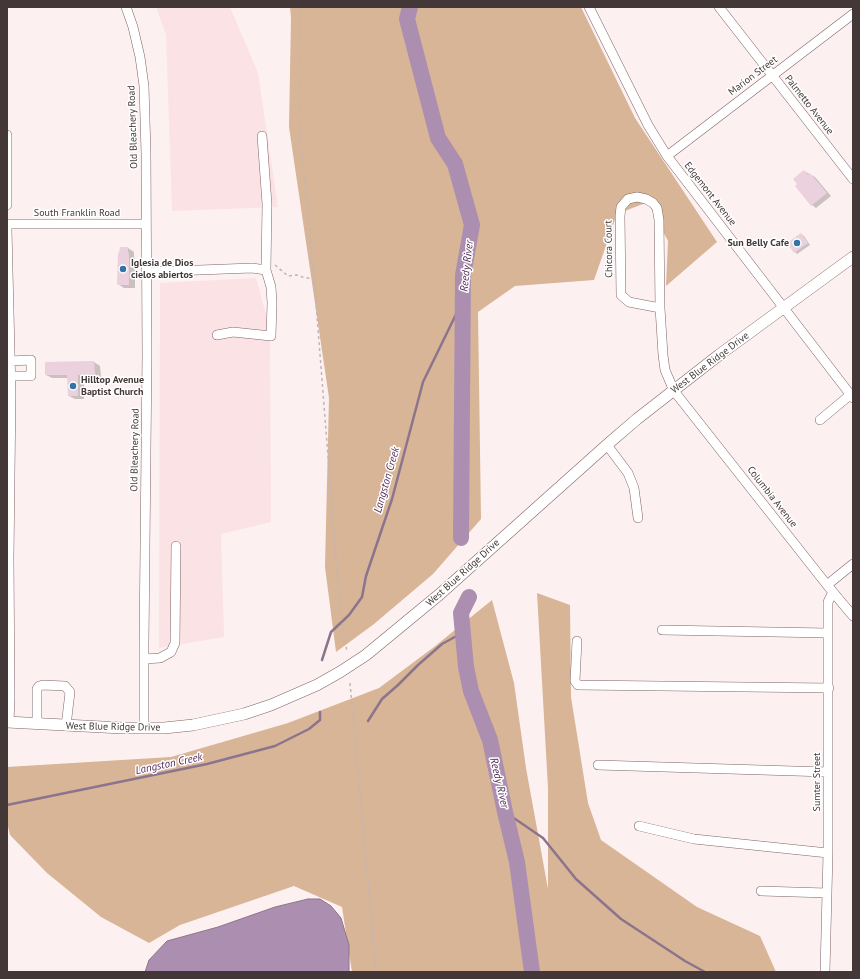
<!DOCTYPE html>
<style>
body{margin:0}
#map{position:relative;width:860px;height:979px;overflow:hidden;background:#fdf0f1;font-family:"PT Sans",sans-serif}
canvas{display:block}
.frame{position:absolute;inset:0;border:8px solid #433738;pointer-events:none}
</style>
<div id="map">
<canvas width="860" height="979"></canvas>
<div class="frame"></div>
</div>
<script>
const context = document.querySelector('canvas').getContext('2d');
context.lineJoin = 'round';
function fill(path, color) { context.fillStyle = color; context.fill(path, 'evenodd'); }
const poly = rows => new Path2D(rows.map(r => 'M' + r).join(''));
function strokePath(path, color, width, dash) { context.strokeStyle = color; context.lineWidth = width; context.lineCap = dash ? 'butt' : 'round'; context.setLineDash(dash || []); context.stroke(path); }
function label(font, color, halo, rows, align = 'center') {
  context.font = font + ' "PT Sans",sans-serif'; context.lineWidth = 3; context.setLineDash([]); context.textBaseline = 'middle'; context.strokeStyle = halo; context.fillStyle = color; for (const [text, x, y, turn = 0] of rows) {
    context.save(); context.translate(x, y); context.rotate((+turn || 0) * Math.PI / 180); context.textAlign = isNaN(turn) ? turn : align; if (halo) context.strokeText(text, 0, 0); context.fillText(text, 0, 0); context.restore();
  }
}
fill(poly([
 [156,7,230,7,258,73,278,207,172,211,166,35],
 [256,278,270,329,271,522,221,534,224,637,159,648,160,283]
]), '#fbe2e4');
fill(poly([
 [290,7,581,7,635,118,717,242,666,286,668,241,648,202,617,214,594,280,515,286,478,312,481,519,433,574,374,624,336,652,325,567,329,398,289,127,291,18],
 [537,593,570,605,571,697,588,803,601,840,697,907,760,936,776,972,352,972,342,907,294,886,180,925,149,943,101,917,47,873,10,835,7,822,7,767,171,757,288,723,379,688,434,647,492,600,514,683,526,768,548,889,548,788]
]), '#d8b597');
const water = poly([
 [308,899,320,899,331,906,341,918,349,945,349,972,145,972,149,960,167,941,218,927,275,907,308,899]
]);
fill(water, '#ac8fb0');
strokePath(water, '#8c758c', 1);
fill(poly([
 [804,171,815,177,831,196,816,208,812,205],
 [801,234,804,236,810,245,797,254,795,252],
 [128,248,134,252,134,257,135,258,135,288,124,288,118,284],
 [94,362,100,366,101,377,84,378,84,399,75,399,69,396,68,378,52,378,46,375,46,363]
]), '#0003');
strokePath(poly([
 [322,660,331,632,349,615,362,597,366,576,392,499,423,382,463,300],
 [368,721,382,699,398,685,418,665,442,644,462,633],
 [7,805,207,764,275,746,309,729,320,720,320,712],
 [505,812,543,838,576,879,621,919,685,961,705,972]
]), '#8c758c', 2.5);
strokePath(poly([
 [410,7,407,19,438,138,455,164,472,225,463,275,461,538],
 [469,597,461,613,466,667,471,691,490,740,505,812,517,862,532,972]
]), '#ac8fb0', 16);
fill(poly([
 [804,170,808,175,810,173,827,193,811,206,795,186,797,184,793,179],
 [801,233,808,243,794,253,787,243],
 [120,247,128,247,128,253,129,253,129,285,117,285,118,253,119,253],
 [94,361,95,374,78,375,78,396,68,396,67,375,45,375,45,362]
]), '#ebd0dd');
const minor = poly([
 [126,7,133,27,140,57,144,86,146,153,147,355,144,643,144,728],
 [589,7,648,125,667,156,853,398],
 [719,7,853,179],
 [7,135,7,205],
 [262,136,267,204,266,270],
 [667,156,853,14],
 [7,224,146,224],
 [7,229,11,393,9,558,10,699,9,722],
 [147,272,252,268,266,270,271,287,272,303,271,336,233,332,217,335],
 [660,308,629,302,621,295,620,216,621,207,628,199,637,197,646,199,653,203,657,208,659,220,660,308,663,355,665,370,674,391,827,585,853,616],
 [10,361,31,360,31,376,10,376],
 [820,420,850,395],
 [607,445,628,473,634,488,638,518],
 [827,585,853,564],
 [662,630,828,633],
 [577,641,575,681,578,685,829,688],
 [144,659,160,658,171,652,175,643,176,546],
 [37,724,37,689,39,686,43,685,65,686,70,692,66,726],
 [598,765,827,772],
 [639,826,694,839,828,853],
 [761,891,827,893],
 [825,972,828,853,828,602,833,592]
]);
const major = poly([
 [7,722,122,728,164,728,193,725,244,714,271,705,317,685,340,672,366,655,440,594,609,443,637,419,719,355,853,257]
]);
strokePath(minor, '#7f6466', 10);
strokePath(major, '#7f6466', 12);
strokePath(poly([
 [300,7,299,39,299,122,314,278,340,609,347,652],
 [275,265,288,276,297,275,305,278,314,278],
 [350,683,376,972]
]), '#c1b5b6', 1.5, [3, 3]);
strokePath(minor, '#fff', 9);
strokePath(major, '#fff', 11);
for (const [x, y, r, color] of [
 [797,243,4,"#3273a9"],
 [123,269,4,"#3273a9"],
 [73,386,4,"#3273a9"]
]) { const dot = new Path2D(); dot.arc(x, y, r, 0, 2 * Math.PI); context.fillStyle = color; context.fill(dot); strokePath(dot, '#fff', 1.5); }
label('10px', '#433738', '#fff', [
 ["Marion Street",753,76,-37],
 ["Palmetto Avenue",809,105,52],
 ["Old Bleachery Road",133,127,-92],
 ["Edgemont Avenue",710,194,52],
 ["South Franklin Road",77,213],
 ["Chicora Court",609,249,-91],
 ["West Blue Ridge Drive",710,363,-37],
 ["Old Bleachery Road",135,450,-89],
 ["Columbia Avenue",772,497,52],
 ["West Blue Ridge Drive",463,573,-42],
 ["West Blue Ridge Drive",113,727,1],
 ["Sumter Street",817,782,-90]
]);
label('bold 10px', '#433738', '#fff', [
 ["Sun Belly Cafe",789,243,"right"],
 ["Iglesia de Dios",131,263],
 ["cielos abiertos",131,275],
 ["Hilltop Avenue",81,380],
 ["Baptist Church",81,392]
], 'left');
label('italic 11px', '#532c59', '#fff', [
 ["Reedy River",467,266,-84],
 ["Langston Creek",387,480,-74],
 ["Langston Creek",169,764,-12],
 ["Reedy River",499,783,77]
]);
</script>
